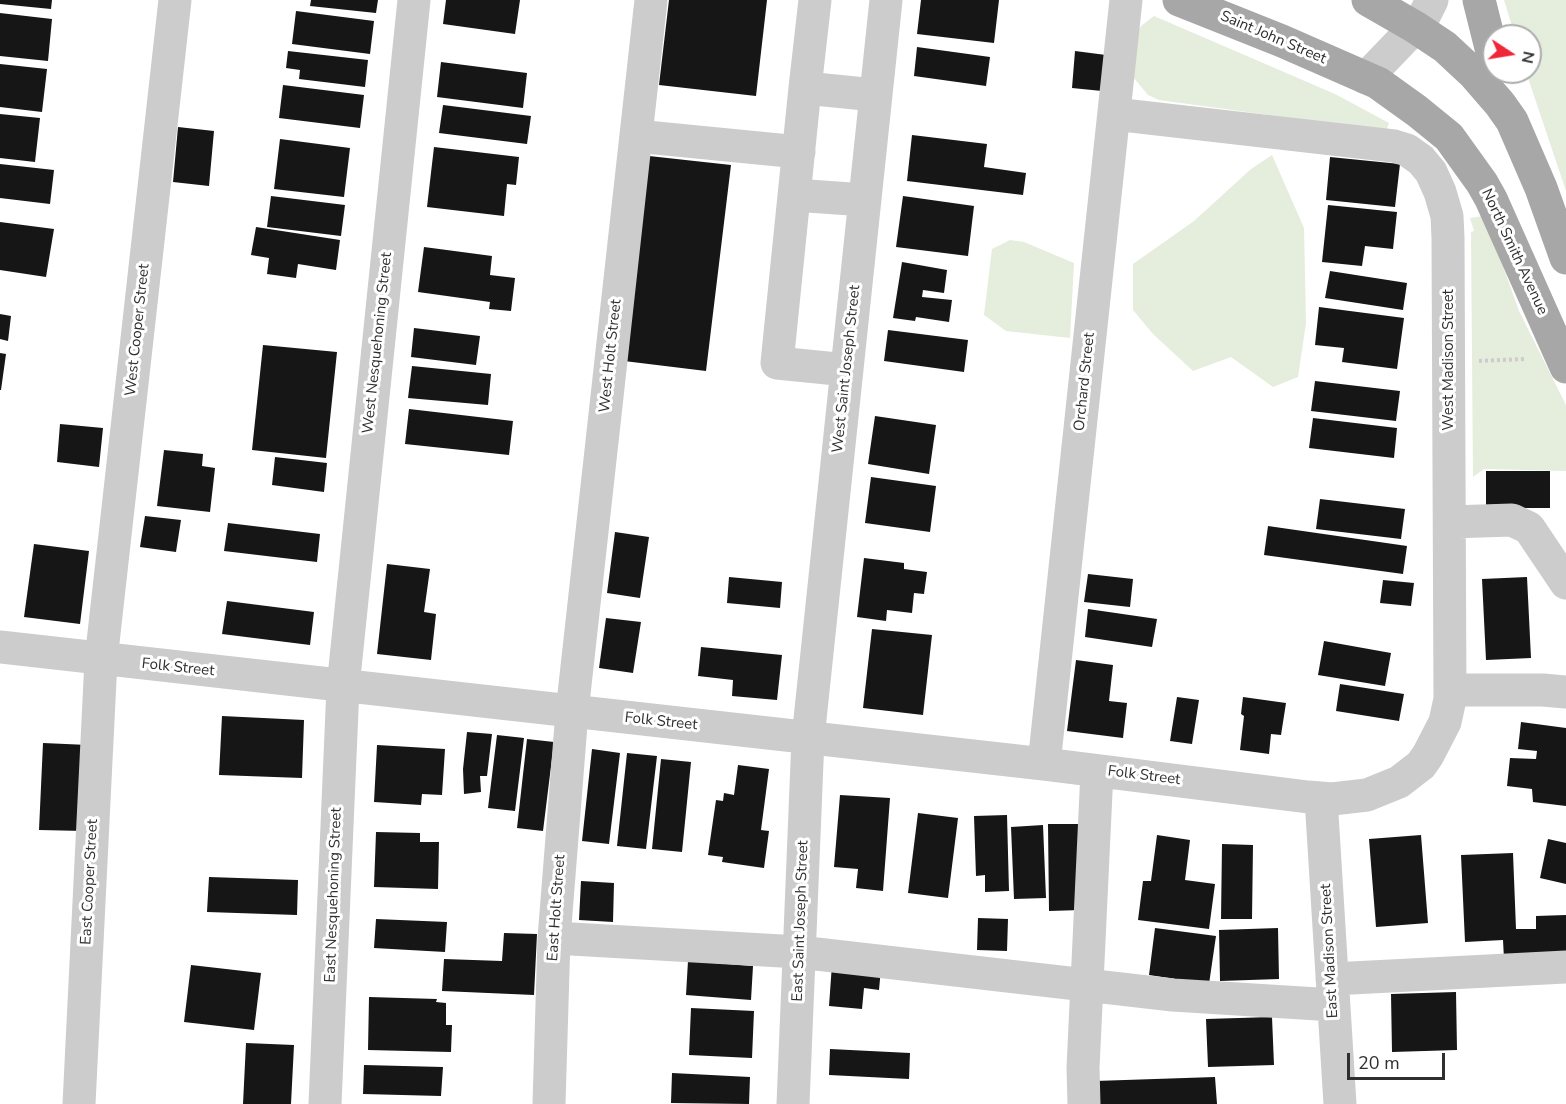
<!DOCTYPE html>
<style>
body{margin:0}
#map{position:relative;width:1566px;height:1104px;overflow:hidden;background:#fff;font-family:"Nunito Sans",sans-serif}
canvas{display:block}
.north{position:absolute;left:1482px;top:24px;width:60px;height:60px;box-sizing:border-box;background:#fff;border:2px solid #acacac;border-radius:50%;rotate:102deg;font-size:16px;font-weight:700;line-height:24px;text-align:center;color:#2f2f2f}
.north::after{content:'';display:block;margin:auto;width:21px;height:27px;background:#ef2739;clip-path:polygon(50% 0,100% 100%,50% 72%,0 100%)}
.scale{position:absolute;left:1347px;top:1053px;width:98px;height:27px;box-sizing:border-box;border:3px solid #2f2f2f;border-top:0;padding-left:8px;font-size:18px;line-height:21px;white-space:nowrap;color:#2f2f2f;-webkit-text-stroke:4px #fff;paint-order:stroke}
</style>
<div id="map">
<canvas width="1566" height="1104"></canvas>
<div class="north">N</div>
<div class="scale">20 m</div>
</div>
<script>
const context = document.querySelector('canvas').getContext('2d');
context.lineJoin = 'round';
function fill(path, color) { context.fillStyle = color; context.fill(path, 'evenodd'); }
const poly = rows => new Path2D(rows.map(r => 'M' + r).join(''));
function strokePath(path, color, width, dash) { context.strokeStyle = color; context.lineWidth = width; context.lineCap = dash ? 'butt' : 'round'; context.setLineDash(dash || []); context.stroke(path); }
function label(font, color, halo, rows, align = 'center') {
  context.font = font + ' "Nunito Sans",sans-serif'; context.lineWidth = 6; context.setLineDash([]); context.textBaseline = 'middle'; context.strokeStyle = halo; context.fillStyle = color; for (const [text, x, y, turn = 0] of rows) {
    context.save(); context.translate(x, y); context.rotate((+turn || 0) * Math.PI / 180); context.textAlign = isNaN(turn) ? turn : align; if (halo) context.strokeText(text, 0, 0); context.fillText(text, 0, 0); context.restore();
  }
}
fill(poly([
 [1504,0,1566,0,1566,191,1526,72,1530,72,1530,36,1515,36],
 [1154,16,1335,94,1389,123,1386,131,1159,100,1148,95,1133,77,1135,36,1141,26],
 [1272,155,1304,228,1306,323,1298,377,1273,387,1231,357,1193,371,1153,334,1133,310,1133,264,1194,221,1251,169],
 [1483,216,1494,241,1519,311,1566,405,1566,471,1484,469,1473,477,1471,232,1474,231,1470,218],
 [1010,240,1024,242,1074,263,1070,338,1006,331,984,315,992,249]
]), '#e5eddc');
fill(poly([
 [0,0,52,0,51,9,0,4],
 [311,0,378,0,376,13,310,6],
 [446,0,520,0,515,34,443,24],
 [669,0,767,0,756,96,659,85],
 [921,0,999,0,994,43,917,34],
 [296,11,374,21,370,54,292,44],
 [0,13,52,19,48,61,0,56],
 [917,47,990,57,986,86,914,76],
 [288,51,368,60,365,87,299,79,300,70,286,68],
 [1075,51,1106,55,1102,91,1072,88],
 [441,62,527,73,523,108,437,97],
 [0,64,47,69,42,112,0,107],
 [283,85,364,95,360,128,279,118],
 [443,105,531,116,527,144,439,133],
 [0,114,40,118,35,162,0,158],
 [178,127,214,131,209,186,173,182],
 [912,135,987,144,984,167,1026,173,1023,195,907,181],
 [280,139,350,148,344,197,274,189],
 [434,147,519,157,516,185,507,184,504,216,427,207],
 [649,156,731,165,706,371,624,361],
 [1330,157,1400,164,1395,207,1326,200],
 [0,164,54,170,50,204,0,198],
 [271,196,345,205,341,236,267,227],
 [903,196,974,206,968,256,896,247],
 [1328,205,1397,212,1393,249,1365,246,1362,266,1322,262],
 [0,222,54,229,46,277,0,270],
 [256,227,340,240,336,270,298,264,296,278,267,274,269,258,251,255],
 [424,247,492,256,490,275,515,278,511,311,489,309,490,302,418,292],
 [902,262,947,270,944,293,923,290,922,297,952,300,949,322,916,317,915,321,893,318],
 [1330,271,1407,283,1403,310,1325,298],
 [1319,307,1404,318,1397,369,1342,362,1344,348,1315,345],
 [0,314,11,316,8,341,0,339],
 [414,328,480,336,476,365,411,357],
 [888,330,968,340,964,372,884,361],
 [263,345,337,352,326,458,252,450],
 [0,353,6,354,1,390,0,390],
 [412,366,491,374,488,405,408,398],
 [1315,381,1400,391,1396,421,1311,411],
 [409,409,513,421,509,455,405,444],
 [875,416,936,425,929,474,868,464],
 [1313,418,1397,428,1394,458,1309,448],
 [60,424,103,428,99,467,57,462],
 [164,450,203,454,202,466,215,468,210,512,157,506],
 [275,457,327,463,324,492,272,485],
 [1486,471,1550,471,1550,508,1486,508],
 [871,477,936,486,930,532,865,523],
 [1320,499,1405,509,1401,539,1316,529],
 [145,516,181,520,176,552,140,547],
 [228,523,320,534,317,562,224,551],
 [1268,526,1407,546,1403,574,1264,555],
 [615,532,649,537,640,598,607,593],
 [34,544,89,551,80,624,24,617],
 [864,558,904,563,904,569,927,572,924,594,914,593,912,613,887,610,886,621,857,617],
 [387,564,430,569,424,612,436,614,431,660,377,654],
 [1088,574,1133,579,1130,607,1084,602],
 [729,577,782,582,780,608,727,603],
 [1527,577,1531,658,1486,660,1482,579],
 [1383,580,1414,583,1411,606,1380,603],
 [227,601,314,612,310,645,222,634],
 [1088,609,1157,619,1152,647,1085,637],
 [606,618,641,622,633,673,599,668],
 [872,629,932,635,923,715,863,708],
 [1324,641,1391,653,1385,686,1318,675],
 [701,647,782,655,777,700,732,696,733,680,698,676],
 [1076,660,1113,665,1109,701,1127,703,1123,738,1067,731],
 [1340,684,1404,694,1399,721,1336,711],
 [1177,697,1199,700,1192,744,1170,741],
 [1243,697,1286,703,1281,735,1271,734,1269,754,1240,750,1244,716,1241,714],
 [222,716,304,720,302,778,219,775],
 [1521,722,1566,728,1566,806,1533,802,1532,789,1507,786,1510,758,1536,759,1537,751,1518,749],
 [467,732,492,734,487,776,480,776,481,792,464,794,463,769],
 [497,735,524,738,515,811,488,808],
 [527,739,554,742,543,831,517,828],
 [43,743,88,745,84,831,39,830],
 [377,745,445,749,442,795,422,794,421,805,374,802],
 [592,749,620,753,609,844,582,841],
 [627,753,657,756,646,849,617,846],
 [661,759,691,762,682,852,652,849],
 [738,765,769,769,761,830,769,831,764,868,722,862,723,857,708,855,716,800,723,801,724,793,734,795],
 [840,795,890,798,883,891,856,888,858,869,834,867],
 [918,813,958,818,948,898,908,893],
 [1007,815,1009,891,985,892,985,875,976,876,974,816],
 [1048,824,1080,824,1081,910,1049,911],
 [1043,825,1046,898,1014,899,1011,827],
 [376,832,420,833,420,842,439,842,438,889,374,887],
 [1157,835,1190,840,1185,880,1215,884,1209,929,1138,920,1143,881,1151,881],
 [1421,835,1428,923,1376,927,1369,839],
 [1548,839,1566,843,1566,884,1540,878],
 [1222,844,1253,845,1252,919,1221,919],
 [1513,853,1516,929,1536,929,1536,916,1566,915,1566,953,1504,959,1503,940,1465,942,1461,855],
 [209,877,298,880,297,915,207,912],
 [581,881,614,883,613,922,579,920],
 [978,918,1008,919,1007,951,977,950],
 [376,919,447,922,445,952,374,948],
 [1155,928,1216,936,1209,984,1149,975],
 [1278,928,1279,979,1220,981,1219,930],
 [504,933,537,934,534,995,442,991,444,959,502,961],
 [688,961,753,966,751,1000,686,995],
 [832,964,881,968,879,990,864,988,862,1009,829,1006],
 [191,965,261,973,254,1030,184,1022],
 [1456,992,1457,1050,1392,1052,1391,994],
 [369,997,437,999,436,1002,446,1003,446,1025,452,1025,451,1052,368,1050],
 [691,1008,754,1011,752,1058,689,1055],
 [1272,1017,1274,1065,1208,1067,1206,1019],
 [246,1043,294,1045,291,1104,243,1104],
 [830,1049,910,1053,909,1079,829,1075],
 [364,1065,443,1067,441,1096,363,1094],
 [672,1073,750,1077,749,1104,671,1103],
 [1215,1077,1217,1104,1096,1104,1095,1081]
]), '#161616');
strokePath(poly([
 [1479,361,1526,359]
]), '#ccc', 4, [3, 3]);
strokePath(poly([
 [815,0,805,88,875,95],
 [1366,78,1415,27,1423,18,1432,0],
 [805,88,777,363,847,370],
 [636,136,799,152],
 [794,195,865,200],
 [1450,522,1512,520,1529,528,1566,583],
 [0,647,1044,764,1308,797,1332,799,1367,795,1399,782,1421,765,1428,755,1445,722,1450,699,1448,238,1447,216,1440,192,1431,172,1421,160,1407,150,1394,146,1114,114],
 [1451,690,1543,690,1566,692],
 [1044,764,1126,0],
 [1321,798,1340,1104],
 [554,938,799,952,1173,995,1334,1005],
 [1332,979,1566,967],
 [79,1104,101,660,175,0],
 [325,1104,343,687,414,0],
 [549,1104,554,938,572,712,651,0],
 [793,1104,808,738,886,0],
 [1084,1104,1083,1068,1097,771]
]), '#ccc', 33);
strokePath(poly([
 [1179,0,1282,41,1378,83,1417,111,1449,137,1482,183,1491,199,1566,367],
 [1368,0,1415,27,1445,47,1474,74,1500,104,1512,121,1541,188,1566,258],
 [1479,0,1494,60]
]), '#a7a7a7', 33);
label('15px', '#2f2f2f', '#fff', [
 ["Saint John Street",1273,38,23],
 ["North Smith Avenue",1514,252,65],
 ["West Cooper Street",138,330,-84],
 ["West Nesquehoning Street",378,343,-84],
 ["West Holt Street",611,356,-84],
 ["West Madison Street",1449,360,-90],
 ["West Saint Joseph Street",847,369,-84],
 ["Orchard Street",1085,382,-84],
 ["Folk Street",178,668,6],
 ["Folk Street",661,722,6],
 ["Folk Street",1144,776,7],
 ["East Cooper Street",90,882,-87],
 ["East Nesquehoning Street",334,895,-88],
 ["East Holt Street",557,908,-86],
 ["East Saint Joseph Street",801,921,-88],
 ["East Madison Street",1330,951,-93]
]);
</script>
